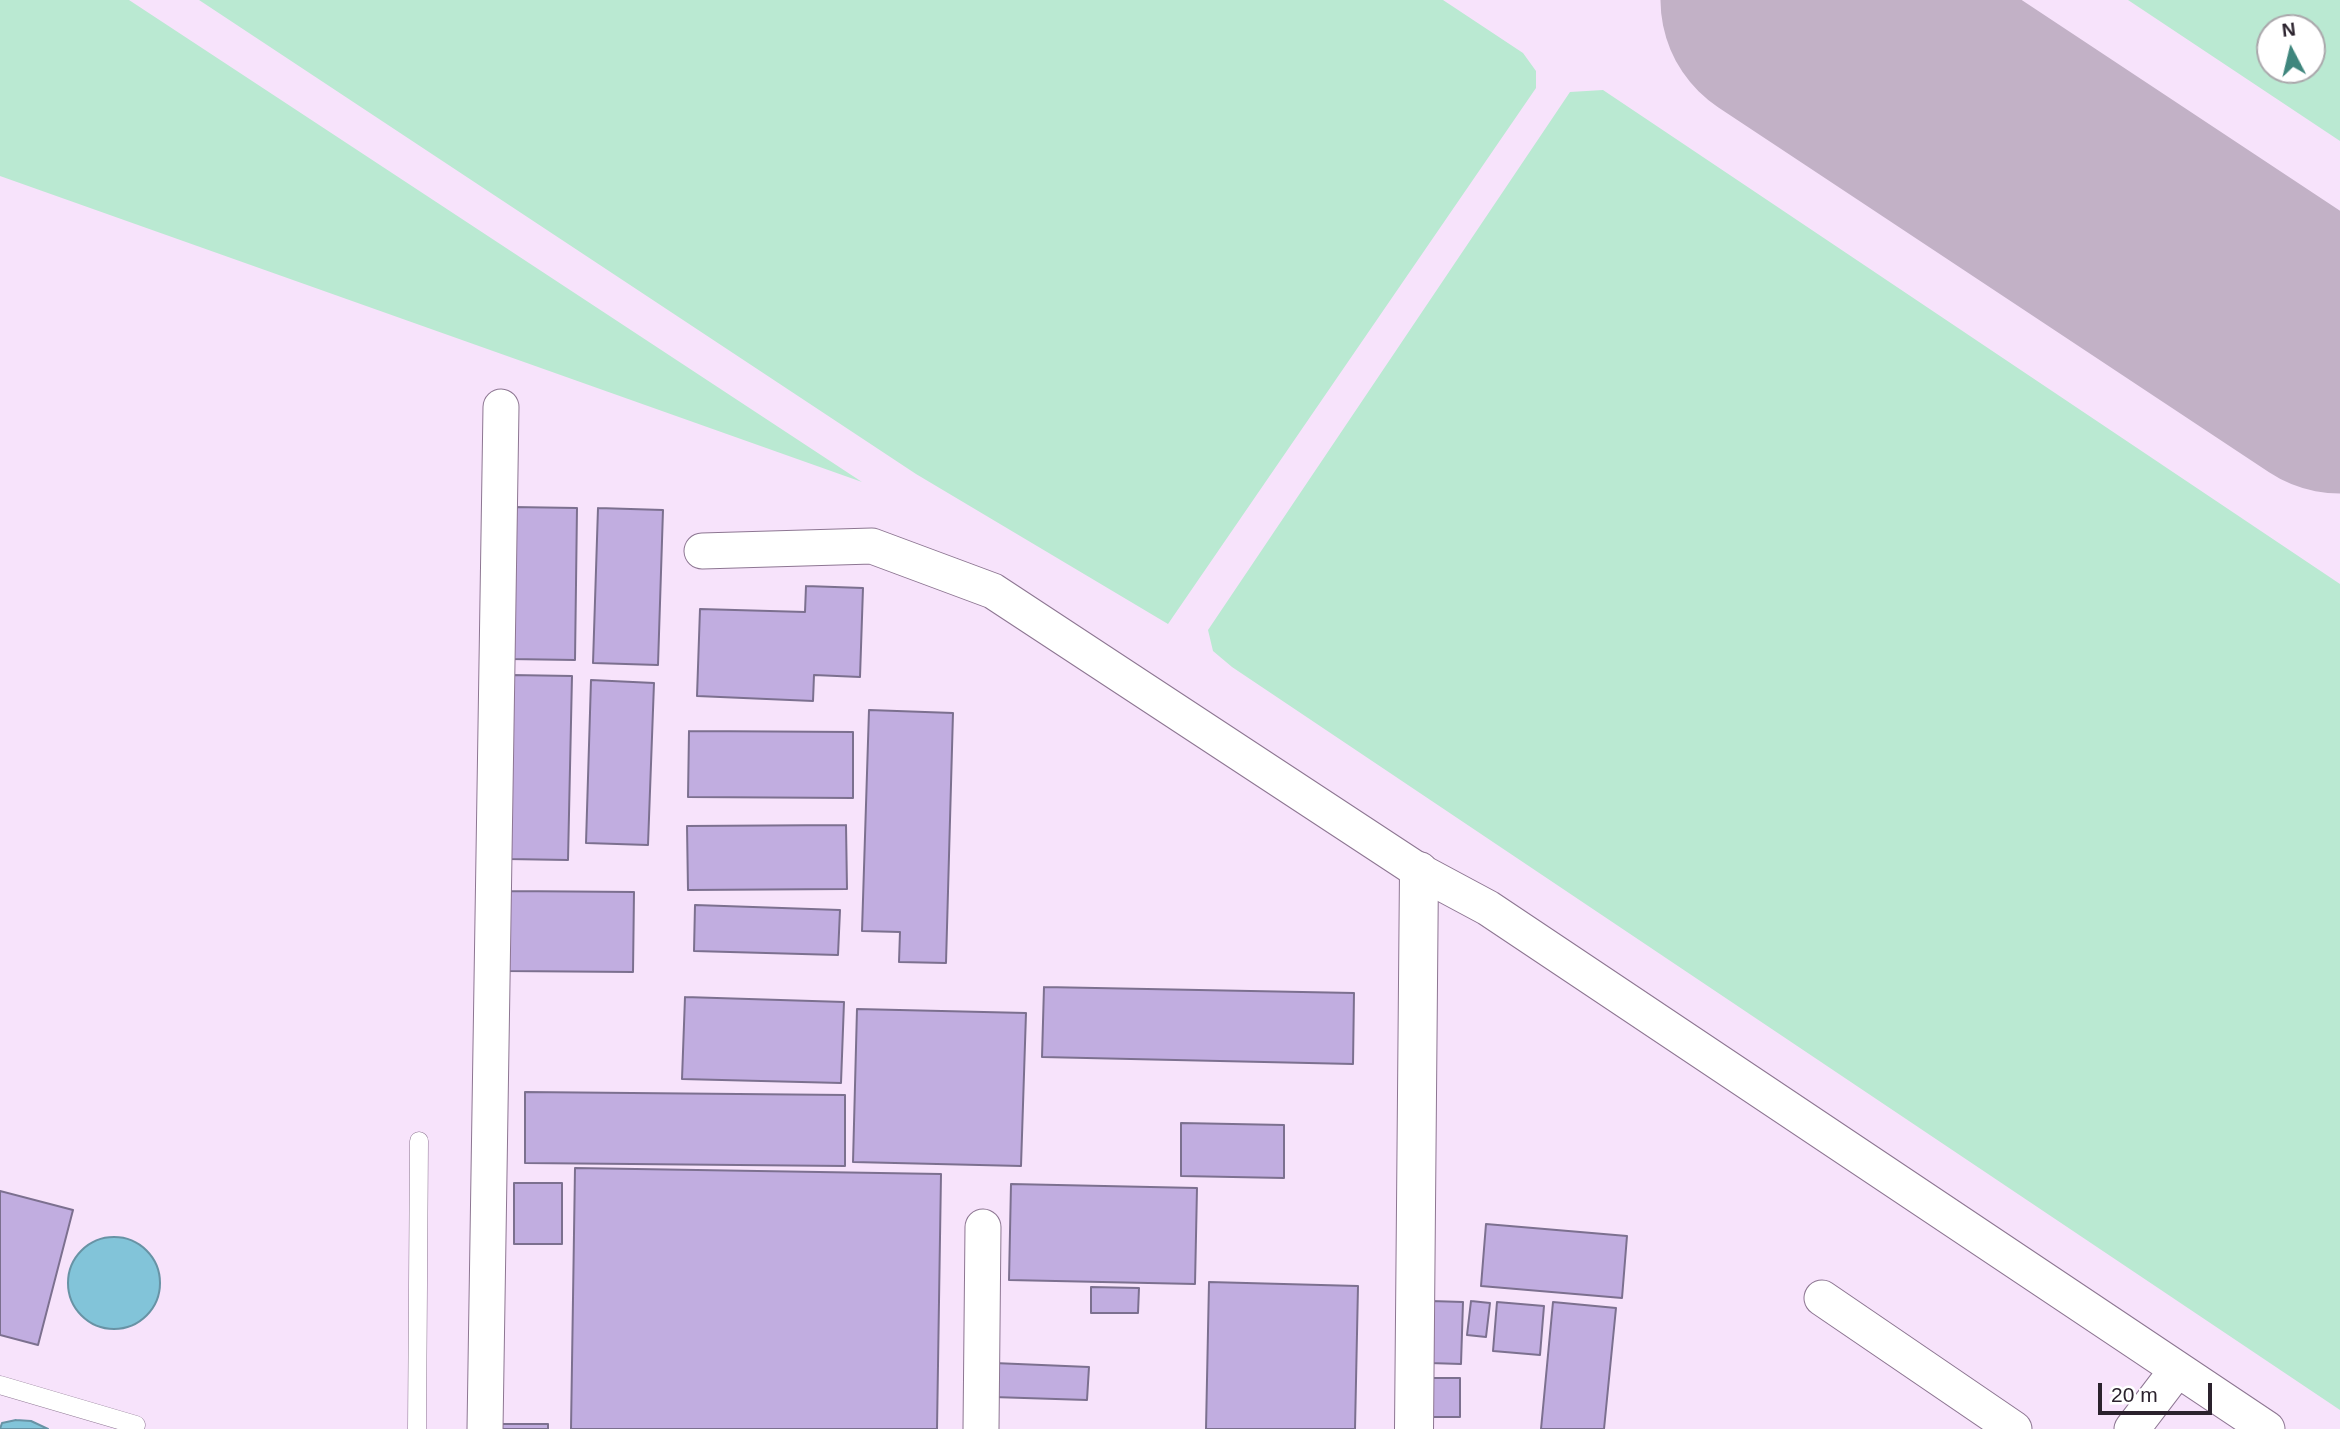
<!DOCTYPE html>
<style>
body{margin:0}
#map{position:relative;width:2340px;height:1429px;overflow:hidden;background:#f7e3fb;font-family:Arial,sans-serif}
canvas{display:block}
.north{position:absolute;left:2256px;top:14px;width:70px;height:70px;box-sizing:border-box;background:#fff;border:2px solid #aaa7ab;border-radius:50%;rotate:353deg;font-size:19px;font-weight:700;line-height:28px;text-align:center;color:#2b222d}
.north::after{content:'';display:block;margin:auto;width:24px;height:32px;background:#3f867d;clip-path:polygon(50% 0,100% 100%,50% 72%,0 100%)}
.scale{position:absolute;left:2098px;top:1383px;width:114px;height:32px;box-sizing:border-box;border:4px solid #2b222d;border-top:0;padding-left:9px;font-size:21px;line-height:24px;white-space:nowrap;color:#2b222d;-webkit-text-stroke:5px #fff;paint-order:stroke}
</style>
<div id="map">
<canvas width="2340" height="1429"></canvas>
<div class="north">N</div>
<div class="scale">20 m</div>
</div>
<script>
const context = document.querySelector('canvas').getContext('2d');
context.lineJoin = 'round';
function fill(path, color) { context.fillStyle = color; context.fill(path, 'evenodd'); }
const poly = rows => new Path2D(rows.map(r => 'M' + r).join(''));
function strokePath(path, color, width, dash) { context.strokeStyle = color; context.lineWidth = width; context.lineCap = dash ? 'butt' : 'round'; context.setLineDash(dash || []); context.stroke(path); }
fill(poly([
 [0,0,129,0,862,482,0,176],
 [199,0,1443,0,1523,53,1536,71,1536,88,1168,624,916,474],
 [2128,0,2340,0,2340,141],
 [2270,28,2312,28,2312,70,2270,70],
 [1603,90,2340,584,2340,1410,1232,667,1213,651,1208,630,1570,92]
]), '#bae9d2');
const water = poly([
 '68 1283a46 46 0 1 1 92 0a46 46 0 1 1-92 0Z',
 [16,1420,31,1421,48,1429,0,1429,2,1423,16,1420]
]);
fill(water, '#82c4d9');
strokePath(water, '#6893a5', 2);
strokePath(poly([
 [1789,0,2340,365]
]), '#c2b1c6', 257);
const building = poly([
 [512,507,577,508,575,660,510,659,512,507],
 [598,508,663,510,658,665,593,663,598,508],
 [806,586,863,588,860,677,814,675,813,701,697,696,700,609,805,612,806,586],
 [511,675,572,676,568,860,508,859,511,675],
 [591,680,654,683,648,845,586,843,591,680],
 [869,710,953,713,946,963,899,962,900,932,862,931,869,710],
 [689,731,853,732,853,798,688,797,689,731],
 [846,825,847,889,688,890,687,826,846,825],
 [506,891,634,892,633,972,505,971,506,891],
 [695,905,840,910,838,955,694,951,695,905],
 [1044,987,1354,993,1353,1064,1042,1057,1044,987],
 [685,997,844,1002,841,1083,682,1079,685,997],
 [857,1009,1026,1013,1021,1166,853,1162,857,1009],
 [525,1092,845,1095,845,1166,525,1163,525,1092],
 [1181,1123,1284,1125,1284,1178,1181,1176,1181,1123],
 [575,1168,941,1174,937,1429,571,1429,575,1168],
 [514,1183,562,1183,562,1244,514,1244,514,1183],
 [1011,1184,1197,1188,1195,1284,1009,1280,1011,1184],
 [0,1191,73,1210,38,1345,0,1335,0,1191],
 [1486,1224,1627,1236,1622,1298,1481,1286,1486,1224],
 [1209,1282,1358,1286,1355,1429,1206,1429,1209,1282],
 [1091,1287,1139,1288,1138,1313,1091,1313,1091,1287],
 [1431,1301,1463,1302,1461,1364,1429,1363,1431,1301],
 [1471,1301,1490,1303,1486,1337,1467,1335,1471,1301],
 [1497,1302,1544,1306,1540,1355,1493,1351,1497,1302],
 [1553,1302,1616,1308,1604,1429,1541,1429,1553,1302],
 [994,1363,1089,1367,1087,1400,993,1397,994,1363],
 [1433,1378,1460,1378,1460,1417,1432,1417,1433,1378],
 [495,1424,548,1424,548,1429,495,1429,495,1424]
]);
fill(building, '#c1ade0');
strokePath(building, '#7c708f', 2);
const service = poly([
 [0,1385,136,1425,134,1429],
 [417,1429,419,1141]
]);
const minor = poly([
 [702,551,872,546,993,591,1419,871,1488,908,2267,1429],
 [1822,1298,2014,1429],
 [485,1429,501,407],
 [981,1429,983,1227],
 [2132,1429,2177,1370]
]);
const tertiary = poly([
 [1414,1429,1419,871]
]);
strokePath(service, '#8d7692', 19);
strokePath(minor, '#8d7692', 37);
strokePath(tertiary, '#8d7692', 40);
strokePath(service, '#fff', 18);
strokePath(minor, '#fff', 35);
strokePath(tertiary, '#fff', 38);
</script>
